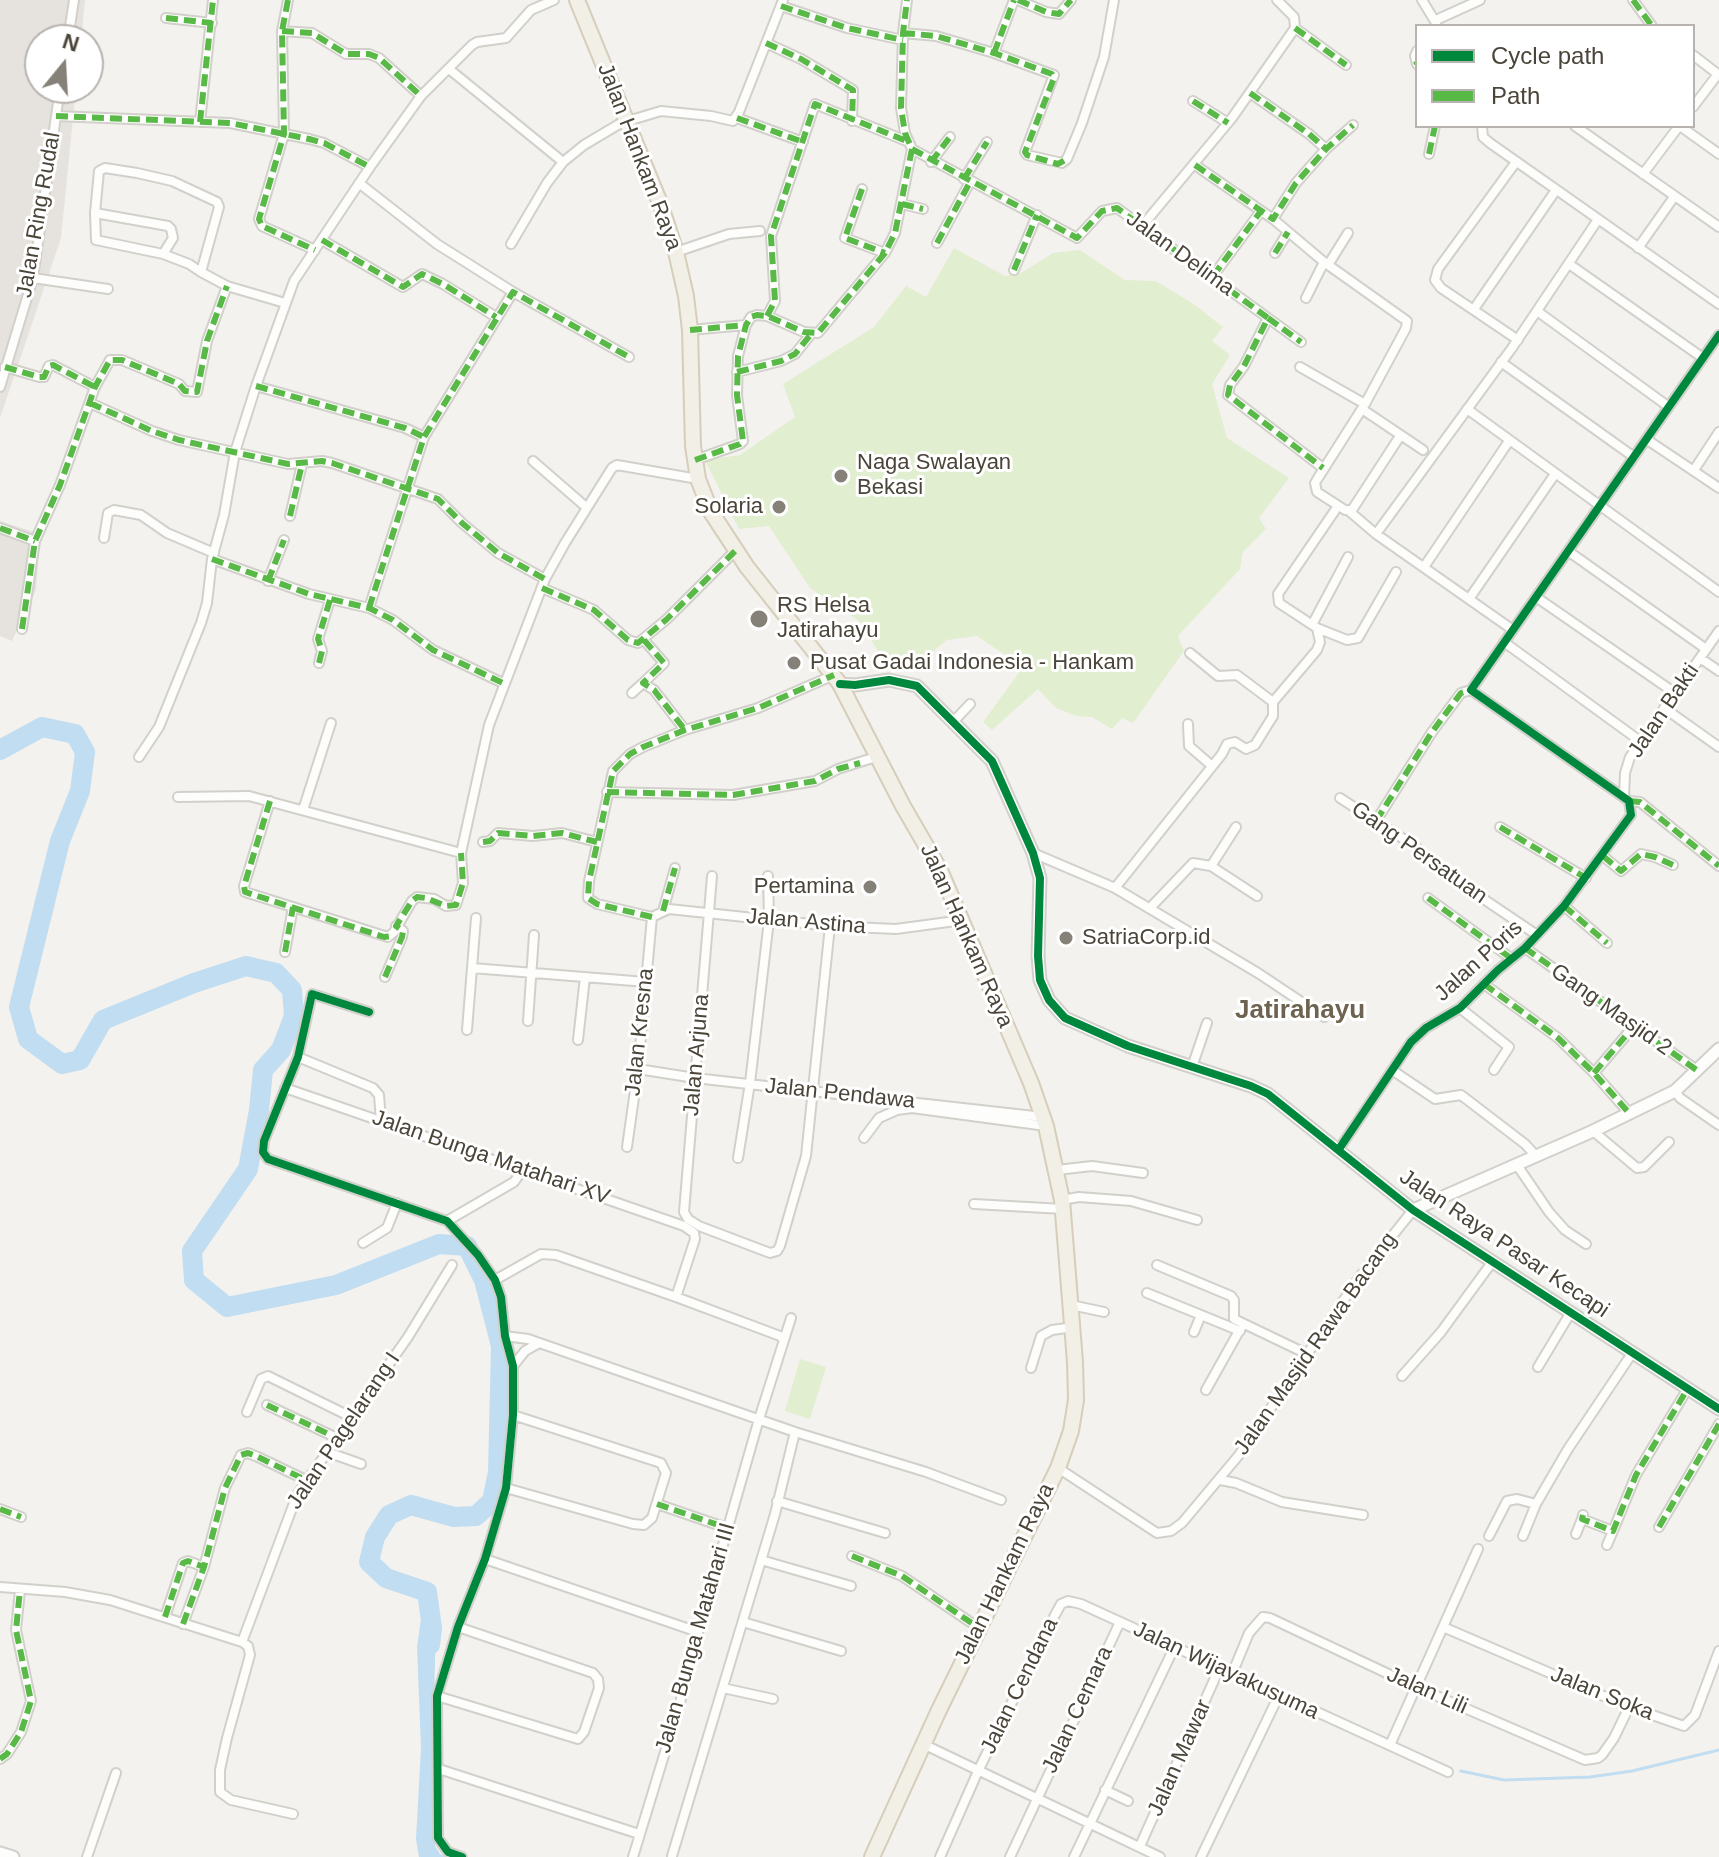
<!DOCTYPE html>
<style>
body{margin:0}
#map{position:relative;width:1719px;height:1857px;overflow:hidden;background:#f4f2ee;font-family:Arial,sans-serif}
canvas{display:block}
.legend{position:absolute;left:1415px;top:24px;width:280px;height:104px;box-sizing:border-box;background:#fff;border:2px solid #b7b4b0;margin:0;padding:10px 14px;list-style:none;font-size:24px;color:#4b4439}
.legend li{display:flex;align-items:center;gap:16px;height:40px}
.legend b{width:40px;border:2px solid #b7b4b0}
.north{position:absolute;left:24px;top:24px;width:80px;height:80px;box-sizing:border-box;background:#fff;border:2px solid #b7b4b0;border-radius:50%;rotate:18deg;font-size:22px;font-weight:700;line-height:32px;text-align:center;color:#4b4439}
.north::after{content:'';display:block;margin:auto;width:28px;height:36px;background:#868178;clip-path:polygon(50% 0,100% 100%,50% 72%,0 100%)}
</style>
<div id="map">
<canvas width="1719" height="1857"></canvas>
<ul class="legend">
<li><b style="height:10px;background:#00873e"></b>Cycle path</li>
<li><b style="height:10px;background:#58b947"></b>Path</li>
</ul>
<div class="north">N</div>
</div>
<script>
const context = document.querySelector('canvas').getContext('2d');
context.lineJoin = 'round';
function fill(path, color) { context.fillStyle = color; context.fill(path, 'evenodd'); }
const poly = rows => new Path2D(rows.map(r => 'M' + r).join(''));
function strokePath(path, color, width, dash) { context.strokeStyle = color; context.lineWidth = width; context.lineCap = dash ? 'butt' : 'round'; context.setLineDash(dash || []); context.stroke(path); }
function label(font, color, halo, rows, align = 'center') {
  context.font = font + ' Arial,sans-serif'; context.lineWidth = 6; context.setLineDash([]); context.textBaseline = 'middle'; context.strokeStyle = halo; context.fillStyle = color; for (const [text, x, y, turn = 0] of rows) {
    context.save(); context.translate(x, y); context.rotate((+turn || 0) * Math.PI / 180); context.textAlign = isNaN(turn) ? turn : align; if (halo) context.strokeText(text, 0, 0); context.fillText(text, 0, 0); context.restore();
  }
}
fill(poly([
 [0,0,85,0,81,40,40,40,40,88,76,88,61,238,0,418],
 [0,521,40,534,36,590,12,641,0,636]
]), '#e6e2de');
fill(poly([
 [954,248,1005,276,1021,273,1053,253,1080,250,1125,280,1156,281,1195,305,1223,327,1212,341,1230,355,1212,384,1227,438,1289,478,1259,518,1266,529,1243,552,1240,569,1178,636,1184,651,1133,723,1122,718,1112,729,1092,717,1076,716,1056,708,1038,689,992,730,983,722,1023,667,977,636,947,640,916,666,890,670,859,621,810,588,769,526,739,529,705,460,740,455,795,417,783,384,874,327,906,286,926,297],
 [800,1359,826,1367,810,1419,785,1411]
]), '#e1eecf');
fill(poly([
 [421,1619,436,1622,433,1741,435,1846,440,1854,446,1857,419,1857,416,1839,421,1748,417,1647]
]), '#c0ddf1');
strokePath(poly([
 [1461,1771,1504,1780,1590,1777,1632,1771,1719,1750]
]), '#c0ddf1', 3);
strokePath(poly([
 [0,750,42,727,75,734,85,752,80,791,60,841,19,1007,28,1039,62,1064,80,1060,103,1020,194,983,246,966,276,973,292,990,294,1016,281,1050,263,1070,259,1110,248,1169,192,1251,194,1280,227,1307,336,1285,439,1244,467,1246,484,1280,501,1346,498,1472,492,1501,476,1516,454,1517,411,1505,389,1515,375,1537,369,1562,386,1578,427,1592,432,1628,430,1645]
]), '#c0ddf1', 20);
const minor = poly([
 [288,0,282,31,284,134,259,219,262,226,315,250],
 [1018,0,1046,12,1059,14,1071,0],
 [1422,0,1436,23],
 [1633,0,1652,26],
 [781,6,847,28,903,40],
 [166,18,212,23],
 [1436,20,1480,0],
 [1295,28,1346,65],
 [282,31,312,33,346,54,369,54,379,58,421,96],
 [903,33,936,36,994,53,1054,75,1025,152,1027,155,1062,163,1067,159,1082,123,1104,57,1114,0],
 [68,40,74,0],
 [766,43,801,59,853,90,852,121],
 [1417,51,1415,56,1417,64],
 [994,53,1014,0],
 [1693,55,1719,75],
 [449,69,563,162],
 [1250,93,1309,134,1326,149],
 [1193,101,1228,123],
 [1693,107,1718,74],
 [56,116,230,123,309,139,324,143,370,167],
 [737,118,803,142],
 [200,122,213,0],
 [1482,126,1483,137,1490,143,1719,304],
 [1575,126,1719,227],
 [1680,126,1719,154],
 [912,149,1077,238,1102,211,1117,208,1268,318,1244,366,1230,385,1228,395,1323,468],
 [1429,154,1435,126],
 [931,162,950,137],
 [1516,162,1438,269,1435,280,1441,288,1518,340],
 [1195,165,1273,219,1324,262,1407,321,1406,328,1365,404,1318,478,1315,483,1317,492,1345,510,1352,510,1400,436],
 [1643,174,1679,126],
 [964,179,987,142],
 [359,183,437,244,513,292],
 [862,189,845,238,885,253],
 [902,204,923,209],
 [95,213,168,226,171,229,173,238,163,254],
 [1273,219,1296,183,1326,149,1353,125],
 [1143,225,1232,118,1295,28,1294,17,1277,0],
 [322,240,403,287,422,274,443,284,496,317],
 [937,243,970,182],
 [511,244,547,183,563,162,584,145,621,123,661,111,711,116,733,121,739,112,783,0],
 [1638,248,1674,197],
 [676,252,729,234,760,231],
 [1275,253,1288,232],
 [1569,264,1703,358],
 [1328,265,1348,233],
 [1014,270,1037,215],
 [201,272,219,207,217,202,172,181,137,173,105,168,99,171,95,213,96,240,163,254,189,264,201,272,227,286,285,303],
 [1213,276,1261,211],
 [33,278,108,289],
 [1306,298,1324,262],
 [1474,309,1556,190],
 [1537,311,1669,407],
 [767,316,775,301,771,236,815,104,909,142],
 [1268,318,1301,342],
 [690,330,746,325],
 [1501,362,1634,457],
 [5,367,39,377,44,377,49,366,53,365,95,387],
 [1300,367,1365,404],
 [737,372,781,361,795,354,811,334],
 [256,386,405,428,424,437],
 [0,387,33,278,60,88],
 [90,403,152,431,179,440,288,464,322,461,332,463,438,499,462,523,498,553,545,579],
 [1362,409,1423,450],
 [1467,409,1719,592],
 [1646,439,1719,488],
 [695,460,740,444,743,441,737,395,738,356,746,325,751,317,757,315,767,316,804,332,818,333,885,253,895,233,912,149,905,133,901,108,903,33,907,0],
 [533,461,586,507],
 [1694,470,1719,432],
 [1349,511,1376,534,1513,630],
 [290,516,302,464],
 [0,528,35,541],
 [1376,534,1512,348,1597,221],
 [104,538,108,513,114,510,141,515,167,533,214,553],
 [1568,551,1706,649],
 [212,559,309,594,369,608,393,620,433,650,505,684],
 [1424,567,1509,441],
 [268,581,284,540],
 [542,588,594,610,628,640,638,643,667,619,735,551],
 [1536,597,1675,693],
 [1469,599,1555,474],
 [369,608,424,437,513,292,629,357],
 [1313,623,1348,557],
 [1317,628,1347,640,1358,638,1396,572],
 [22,629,35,541,60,485,95,387,110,360,122,360,179,384,185,391,197,392,207,341,227,286],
 [644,640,664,663,643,683,654,690,685,730],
 [1504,642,1640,741],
 [1190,653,1218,676,1237,675,1273,702],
 [1700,658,1719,671],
 [319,663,322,651,318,639,330,600],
 [632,693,643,683],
 [1664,708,1719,747],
 [954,721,970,704],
 [1188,724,1189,746,1211,765],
 [139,757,159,727,201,623,207,603,212,559,224,515,235,452,256,386,294,281,370,167,421,96,472,45,477,42,506,38,531,10,554,0],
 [607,792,733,795,815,781,838,769,879,756],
 [178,797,249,796,461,853],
 [1624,797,1625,773,1630,757,1719,631],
 [1340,798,1416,847,1445,873,1537,935],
 [270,801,244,886,245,892,388,937,394,932,412,901,417,897,434,899,446,906,456,905,463,883,461,853,489,725,545,579,565,543,612,468,617,465,698,479],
 [1629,801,1640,802,1719,866],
 [303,810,331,723],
 [1376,821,1432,732,1461,693,1471,690],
 [1500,827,1586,878],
 [483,842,490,841,498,833,533,836,562,833,597,842],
 [1033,853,1115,888,1258,973,1324,1017],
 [1603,856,1621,871,1641,854,1655,857,1673,865],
 [1211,866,1236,827],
 [712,876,684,1212,688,1219,699,1226,770,1253,777,1251,780,1246,806,1156,830,926],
 [1115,888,1222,754,1227,744,1235,742,1246,749,1255,745,1273,716,1273,702,1317,650,1320,642,1317,628,1279,603,1278,594,1338,506],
 [1428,898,1512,959],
 [1564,906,1607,943],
 [1150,908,1193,863,1211,866,1257,896],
 [663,911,675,868],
 [652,917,597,904,588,898,589,881,613,771,630,754,643,747,685,730,758,708,834,675],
 [652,917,669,909,830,926,896,929,963,920],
 [1525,948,1698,1071],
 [285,952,293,907],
 [472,968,646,982],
 [385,977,402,937,403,931,396,926],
 [1484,984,1558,1038,1594,1073,1629,1113],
 [1460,1008,1509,1047,1494,1070],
 [369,1012,312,994,298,1057,264,1141,263,1152,268,1159,447,1221,478,1255,495,1280,501,1297,505,1336,513,1366,513,1415,506,1488,485,1559,458,1627,437,1696,438,1838,448,1852,462,1857],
 [528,1021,534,935],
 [467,1030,476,918],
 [578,1040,585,977],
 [298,1057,373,1088,379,1095,381,1120],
 [1192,1067,1207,1023],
 [638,1069,695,1078,1043,1117],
 [1392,1070,1435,1099,1461,1095,1525,1144,1536,1156],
 [1594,1073,1634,1026],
 [285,1088,684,1226,694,1233,695,1239,676,1297],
 [1675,1091,1680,1098,1719,1125],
 [1593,1131,1637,1168,1644,1167,1669,1142],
 [864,1138,879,1118,897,1110,912,1108,1046,1126],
 [627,1147,638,1069,652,917],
 [1339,1149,1411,1042,1426,1028,1460,1008,1498,970,1525,948,1564,906,1631,815,1629,801,1471,690,1719,335],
 [738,1158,750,1083,769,920,768,876],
 [1517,1165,1549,1212,1565,1230,1586,1244],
 [1057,1170,1092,1166,1143,1173],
 [1062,1200,1079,1197,1131,1201,1197,1220],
 [974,1204,1063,1209],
 [447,1221,514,1182,522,1171],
 [363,1243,387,1228,397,1203],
 [1157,1265,1231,1296,1234,1300,1234,1319,1307,1354],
 [495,1280,541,1254,556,1255,676,1297,780,1336,784,1340],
 [1147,1293,1201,1315],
 [1071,1305,1104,1312],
 [1194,1332,1201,1315,1240,1331],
 [505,1336,528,1339,795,1432,926,1472,1001,1500],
 [513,1366,525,1351,539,1343],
 [1538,1367,1571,1312],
 [1031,1368,1041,1336,1052,1330,1074,1327],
 [1402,1376,1441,1332,1493,1261],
 [1206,1390,1243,1324],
 [267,1405,337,1438],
 [247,1412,261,1379,268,1376,351,1417],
 [327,1452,361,1464],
 [1058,1468,1157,1533,1171,1531,1182,1523,1239,1455,1358,1279,1413,1210],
 [1220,1480,1236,1483,1282,1502,1363,1515],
 [506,1488,633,1524,644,1525,652,1518,666,1473,661,1463,513,1415],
 [777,1501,885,1533],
 [657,1504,727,1528],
 [0,1509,21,1517],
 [1583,1515,1582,1519,1613,1531,1636,1475,1688,1388],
 [1659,1527,1719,1424],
 [1576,1534,1582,1519],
 [1489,1536,1507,1501,1517,1499,1536,1504],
 [1523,1536,1536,1504,1568,1449,1633,1352],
 [1607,1545,1613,1531],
 [852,1556,902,1576,979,1628],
 [485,1559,698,1632],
 [761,1560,851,1586],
 [0,1587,65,1592,110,1600,242,1642],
 [165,1617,183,1563,188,1561,204,1567,225,1488,241,1455,248,1453,258,1457,308,1481],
 [743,1622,841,1651],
 [183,1624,204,1567],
 [1443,1627,1629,1707,1684,1726,1695,1715,1719,1651],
 [242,1642,297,1495,408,1337,452,1265],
 [242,1642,248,1646,250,1655,227,1738,220,1770,220,1792,231,1800,293,1814],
 [1232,1674,1249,1633,1263,1617,1270,1618,1416,1687,1585,1760,1598,1758,1602,1755,1614,1738,1629,1707],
 [723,1688,773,1699],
 [437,1696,578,1739,584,1732,599,1688,598,1679,593,1673,458,1627],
 [923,1744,1160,1857],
 [1390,1745,1478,1549],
 [0,1759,7,1754,21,1732,31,1701,16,1630,20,1590],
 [439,1769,639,1834],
 [1105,1790,1128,1801],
 [1140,1846,1219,1669],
 [672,1856,775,1514,795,1432],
 [87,1857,116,1773],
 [633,1857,680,1703,698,1632,759,1419,791,1318],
 [940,1857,979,1769,1055,1615,1061,1604,1068,1601,1081,1604,1448,1772],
 [1010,1857,1120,1622],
 [1074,1857,1174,1648],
 [1201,1857,1279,1695]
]);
const tertiary = poly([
 [840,684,855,685,889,680,917,686,992,761,1033,853,1040,878,1038,956,1040,980,1049,1000,1065,1018,1128,1046,1251,1086,1268,1094,1413,1210,1719,1409],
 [1413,1210,1593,1131,1675,1091,1719,1049],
 [0,1853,13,1857]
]);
const primary = poly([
 [577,0,660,203,676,252,686,296,690,330,693,446,698,479,711,512,747,567,840,684,903,806,940,870,1031,1083,1046,1126,1062,1200,1075,1362,1076,1400,1071,1431,1058,1468,939,1710,872,1857]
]);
strokePath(minor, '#d2d0cb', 12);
strokePath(tertiary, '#d2d0cb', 15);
strokePath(primary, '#d6cebb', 18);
strokePath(minor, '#fdfdfc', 8);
strokePath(tertiary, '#fdfdfc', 11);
strokePath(primary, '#f2efe6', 14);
strokePath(poly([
 [288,0,282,31,284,134,259,219,262,226,315,250],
 [1018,0,1046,12,1059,14,1071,0],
 [1633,0,1652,26],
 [781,6,847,28,903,40],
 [166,18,212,23],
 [1295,28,1346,65],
 [282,31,312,33,346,54,369,54,379,58,421,96],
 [903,33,936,36,994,53,1052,74,1054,78,1025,152,1027,155,1058,164,1067,159],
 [766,43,801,59,853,90,852,121],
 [994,53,1014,0],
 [1416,61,1417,64],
 [1250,93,1309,134,1326,149],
 [1193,101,1228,123],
 [56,116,230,123,309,139,324,143,370,167],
 [737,118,803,142],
 [200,122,213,0],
 [912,149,1077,238,1102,211,1117,208,1268,318,1244,366,1230,385,1228,395,1323,468],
 [1429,154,1435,126],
 [931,162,950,137],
 [1195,165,1273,219,1296,183,1326,149,1353,125],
 [964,179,987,142],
 [862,189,845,238,885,253],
 [902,204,923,209],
 [322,240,403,287,422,274,443,284,496,317],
 [937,243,970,182],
 [1275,253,1288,232],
 [1014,270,1037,215],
 [1213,276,1261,211],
 [767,316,775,301,771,236,815,104,909,142],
 [1268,318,1301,342],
 [690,330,746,325],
 [5,367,39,377,44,377,49,366,53,365,95,387],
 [737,372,781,361,795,354,811,334],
 [256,386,405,428,424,437],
 [90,403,152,431,179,440,288,464,322,461,332,463,438,499,462,523,498,553,545,579],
 [695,460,740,444,743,441,737,395,738,356,746,325,751,317,757,315,767,316,804,332,818,333,885,253,895,233,912,149,905,133,901,108,903,33,907,0],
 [290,516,302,464],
 [0,528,35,541],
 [212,559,309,594,369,608,393,620,433,650,505,684],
 [268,581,284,540],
 [542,588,594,610,628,640,638,643,667,619,735,551],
 [369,608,424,437,513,292,629,357],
 [22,629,35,541,60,485,95,387,110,360,122,360,179,384,185,391,197,392,207,341,227,286],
 [644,640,664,663,643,683,654,690,685,730],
 [319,663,322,651,318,639,330,600],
 [607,792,733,795,815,781,838,769,860,763],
 [270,801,244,886,245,892,384,937,392,936],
 [1629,801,1640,802,1719,866],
 [1376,821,1432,732,1461,693,1471,690],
 [1500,827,1586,878],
 [483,842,490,841,498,833,533,836,562,833,597,842],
 [1603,856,1621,871,1641,854,1655,857,1673,865],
 [1428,898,1512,959],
 [1564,906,1607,943],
 [663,911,675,868],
 [652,917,597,904,588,898,589,881,613,771,630,754,643,747,685,730,758,708,834,675],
 [1525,948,1698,1071],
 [285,952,293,907],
 [385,977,402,937,403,931,396,926,412,901,417,897,426,898,446,906,456,905,463,883,461,853],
 [1484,984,1558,1038,1594,1073,1629,1113],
 [1594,1073,1634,1026],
 [267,1405,337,1438],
 [657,1504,727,1528],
 [0,1509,21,1517],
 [1583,1515,1582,1519,1613,1531,1636,1475,1688,1388],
 [1659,1527,1719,1424],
 [852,1556,902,1576,979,1628],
 [165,1617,183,1563,188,1561,204,1567,225,1488,241,1455,248,1453,258,1457,308,1481],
 [183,1624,204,1567],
 [0,1759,7,1754,21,1732,31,1701,16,1630,20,1590]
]), '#58b947', 6, [12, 6]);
strokePath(poly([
 [840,684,855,685,889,680,917,686,992,761,1033,853,1040,878,1038,956,1040,980,1049,1000,1065,1018,1128,1046,1251,1086,1268,1094,1413,1210,1719,1409],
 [369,1012,312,994,298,1057,264,1141,263,1152,268,1159,447,1221,478,1255,495,1280,501,1297,505,1336,513,1366,513,1415,506,1488,485,1559,458,1627,437,1696,438,1838,448,1852,462,1857],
 [1339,1149,1411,1042,1426,1028,1460,1008,1498,970,1525,948,1564,906,1631,815,1629,801,1471,690,1719,335]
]), '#00873e', 8);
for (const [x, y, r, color] of [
 [841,476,8,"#868178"],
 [779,507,8,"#868178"],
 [759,619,10,"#868178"],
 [794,663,8,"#868178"],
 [870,887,8,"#868178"],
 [1066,938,8,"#868178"]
]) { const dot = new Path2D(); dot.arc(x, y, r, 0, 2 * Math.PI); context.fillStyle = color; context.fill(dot); strokePath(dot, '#fff', 3); }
label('22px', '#4b4439', '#fff', [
 ["Jalan Hankam Raya",639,157,69],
 ["Jalan Ring Rudal",39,215,-80],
 ["Jalan Delima",1180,254,36],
 ["Jalan Bakti",1664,711,-56],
 ["Gang Persatuan",1419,853,35],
 ["Jalan Astina",806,922,5],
 ["Jalan Hankam Raya",966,936,66],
 ["Jalan Poris",1479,961,-42],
 ["Gang Masjid 2",1611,1010,35],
 ["Jalan Kresna",640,1032,-84],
 ["Jalan Arjuna",697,1055,-85],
 ["Jalan Pendawa",840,1094,6],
 ["Jalan Bunga Matahari XV",491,1158,19],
 ["Jalan Raya Pasar Kecapi",1504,1244,34],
 ["Jalan Masjid Rawa Bacang",1316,1344,-55],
 ["Jalan Pagelarang I",344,1431,-56],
 ["Jalan Hankam Raya",1005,1574,-64],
 ["Jalan Bunga Matahari III",696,1638,-74],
 ["Jalan Wijayakusuma",1226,1671,25],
 ["Jalan Cendana",1020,1686,-64],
 ["Jalan Lili",1427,1691,24],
 ["Jalan Soka",1602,1694,22],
 ["Jalan Cemara",1078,1710,-65],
 ["Jalan Mawar",1180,1758,-66]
]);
label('22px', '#4b4439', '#fff', [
 ["Naga Swalayan",857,463],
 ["Bekasi",857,488],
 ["Solaria",763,507,"right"],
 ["RS Helsa",777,606],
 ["Jatirahayu",777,631],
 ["Pusat Gadai Indonesia - Hankam",810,663],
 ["Pertamina",854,887,"right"],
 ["SatriaCorp.id",1082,938]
], 'left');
label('bold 26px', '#6e6250', '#fff', [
 ["Jatirahayu",1300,1011]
]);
</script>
